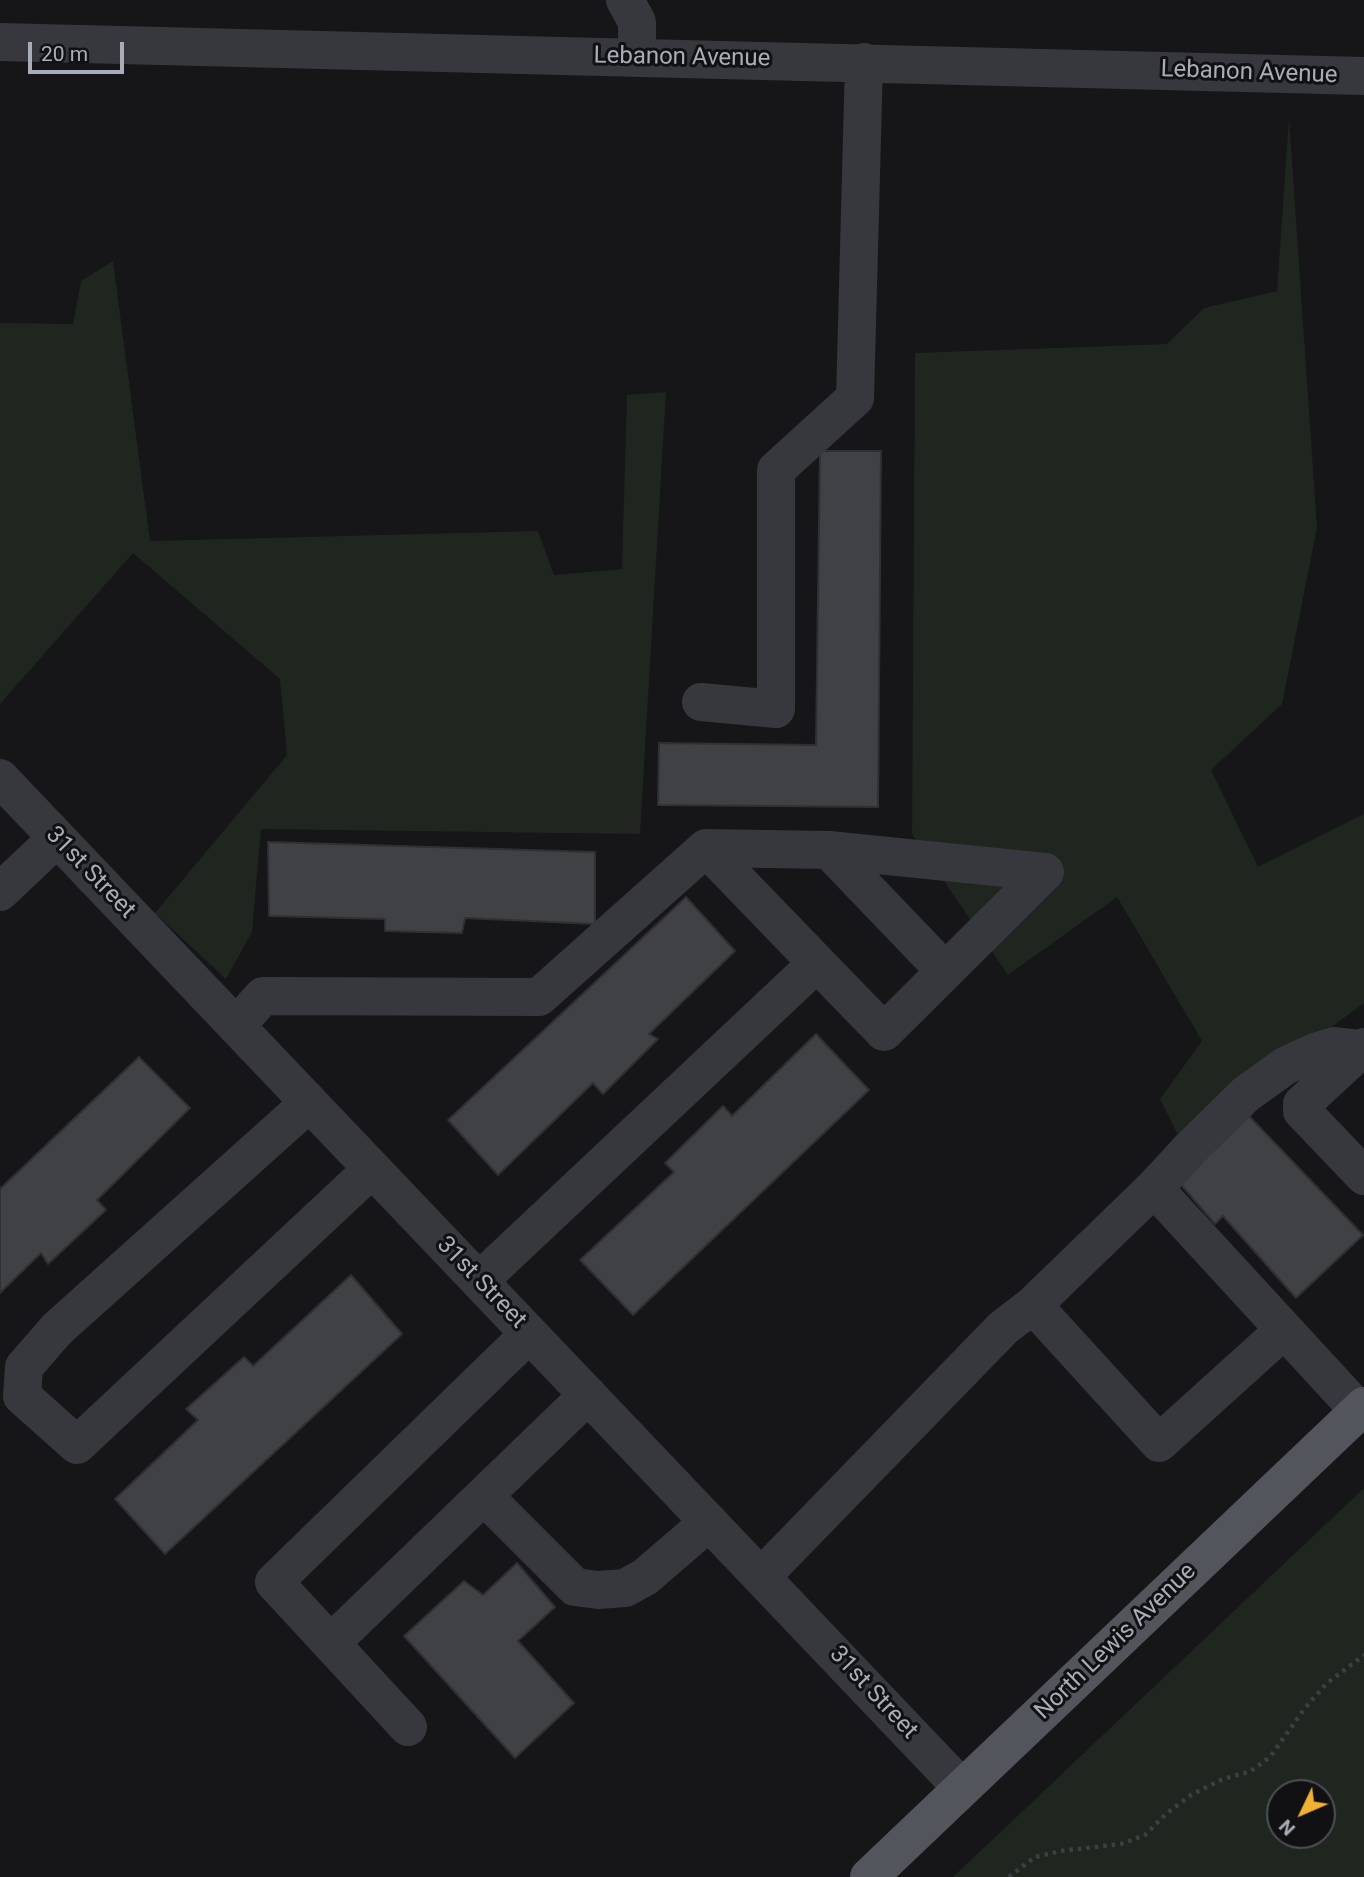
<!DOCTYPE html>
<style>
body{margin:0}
#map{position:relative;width:1364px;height:1877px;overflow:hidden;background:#161618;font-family:Roboto,sans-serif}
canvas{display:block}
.north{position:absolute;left:1266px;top:1779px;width:70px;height:70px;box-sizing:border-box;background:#111113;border:2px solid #4d4f55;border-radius:50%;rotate:226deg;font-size:19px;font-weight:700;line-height:28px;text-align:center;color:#a8adb8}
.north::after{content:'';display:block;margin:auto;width:24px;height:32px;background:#f2b134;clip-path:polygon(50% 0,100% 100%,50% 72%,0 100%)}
.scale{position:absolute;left:28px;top:42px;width:96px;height:32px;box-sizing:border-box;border:4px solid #a8adb8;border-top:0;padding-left:9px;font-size:21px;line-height:24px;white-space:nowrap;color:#a8adb8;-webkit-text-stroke:5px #111113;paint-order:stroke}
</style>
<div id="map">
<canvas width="1364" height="1877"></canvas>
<div class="north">N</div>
<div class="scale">20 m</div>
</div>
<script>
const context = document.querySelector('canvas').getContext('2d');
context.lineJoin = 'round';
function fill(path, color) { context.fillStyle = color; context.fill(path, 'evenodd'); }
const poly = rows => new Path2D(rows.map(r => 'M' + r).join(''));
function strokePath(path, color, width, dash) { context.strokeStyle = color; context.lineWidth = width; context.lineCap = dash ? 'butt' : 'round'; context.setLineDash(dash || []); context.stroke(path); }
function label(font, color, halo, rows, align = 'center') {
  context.font = font + ' Roboto,sans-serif'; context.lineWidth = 6; context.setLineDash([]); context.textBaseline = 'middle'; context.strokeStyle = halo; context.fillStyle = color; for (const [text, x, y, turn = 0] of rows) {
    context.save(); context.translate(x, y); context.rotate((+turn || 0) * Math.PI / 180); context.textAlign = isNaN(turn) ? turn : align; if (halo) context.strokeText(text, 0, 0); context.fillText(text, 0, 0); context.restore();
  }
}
fill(poly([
 [1289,118,1317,528,1282,704,1211,770,1258,867,1364,814,1364,1003,1180,1139,1160,1099,1202,1041,1117,897,1008,975,912,834,915,353,1167,344,1204,308,1277,291],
 [113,261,150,541,538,531,554,575,622,569,627,395,666,392,640,834,261,829,252,932,226,979,155,913,287,755,280,679,133,553,0,704,0,323,73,324,81,281],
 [1364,1488,1364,1877,953,1877],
 [1280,1793,1322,1793,1322,1835,1280,1835]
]), '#1e261f');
const building = poly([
 [820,451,881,451,878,807,658,805,659,743,816,745,820,451],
 [268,842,595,852,595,924,465,918,462,933,385,931,385,919,269,916,268,842],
 [686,897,735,951,649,1034,658,1039,603,1094,593,1083,498,1175,448,1120,686,897],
 [816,1034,869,1090,633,1315,580,1260,674,1172,665,1163,723,1106,732,1116,816,1034],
 [139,1057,190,1108,97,1200,106,1210,48,1264,41,1253,0,1293,0,1189,139,1057],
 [1248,1115,1363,1235,1296,1298,1223,1216,1215,1224,1177,1180,1248,1115],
 [351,1275,402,1334,165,1554,115,1499,198,1420,186,1409,244,1357,253,1366,351,1275],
 [517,1563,555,1607,518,1641,574,1703,515,1758,404,1636,464,1581,483,1595,517,1563]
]);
fill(building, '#404145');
strokePath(building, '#303034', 2);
strokePath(poly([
 [1009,1877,1035,1857,1061,1851,1121,1844,1145,1835,1166,1814,1191,1795,1221,1780,1251,1771,1270,1757,1305,1708,1326,1684,1364,1655]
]), '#3d3f44', 4.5, [3.5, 5]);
strokePath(poly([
 [625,0,637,22,637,56],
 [0,42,1364,76],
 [701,702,776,709,776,470,855,398,864,62],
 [0,778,962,1788],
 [706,848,817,963],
 [829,850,945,971],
 [0,892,57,838],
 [236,1026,263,996,539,997,706,848,829,850,1045,872,884,1032,817,963,479,1281],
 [1364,1047,1302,1104,1302,1111,1364,1176],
 [309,1103,57,1329,24,1367,22,1396,77,1445,372,1169],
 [1154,1188,1190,1149,1246,1094,1285,1066,1315,1052,1335,1046,1361,1049],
 [1284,1330,1159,1443,1033,1305,1154,1188,1359,1411],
 [484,1496,575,1587,598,1590,625,1588,645,1577,709,1522],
 [762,1576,1003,1328,1033,1305],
 [331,1643,588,1395],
 [408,1727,274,1582,529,1334]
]), '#37383d', 38);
strokePath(poly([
 [869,1877,1364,1406]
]), '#53555c', 38);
label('24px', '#a8adb8', '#111113', [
 ["Lebanon Avenue",682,58,1],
 ["Lebanon Avenue",1249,73,2],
 ["31st Street",90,873,46],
 ["31st Street",481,1283,46],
 ["North Lewis Avenue",1116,1642,-44],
 ["31st Street",873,1693,47]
]);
</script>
